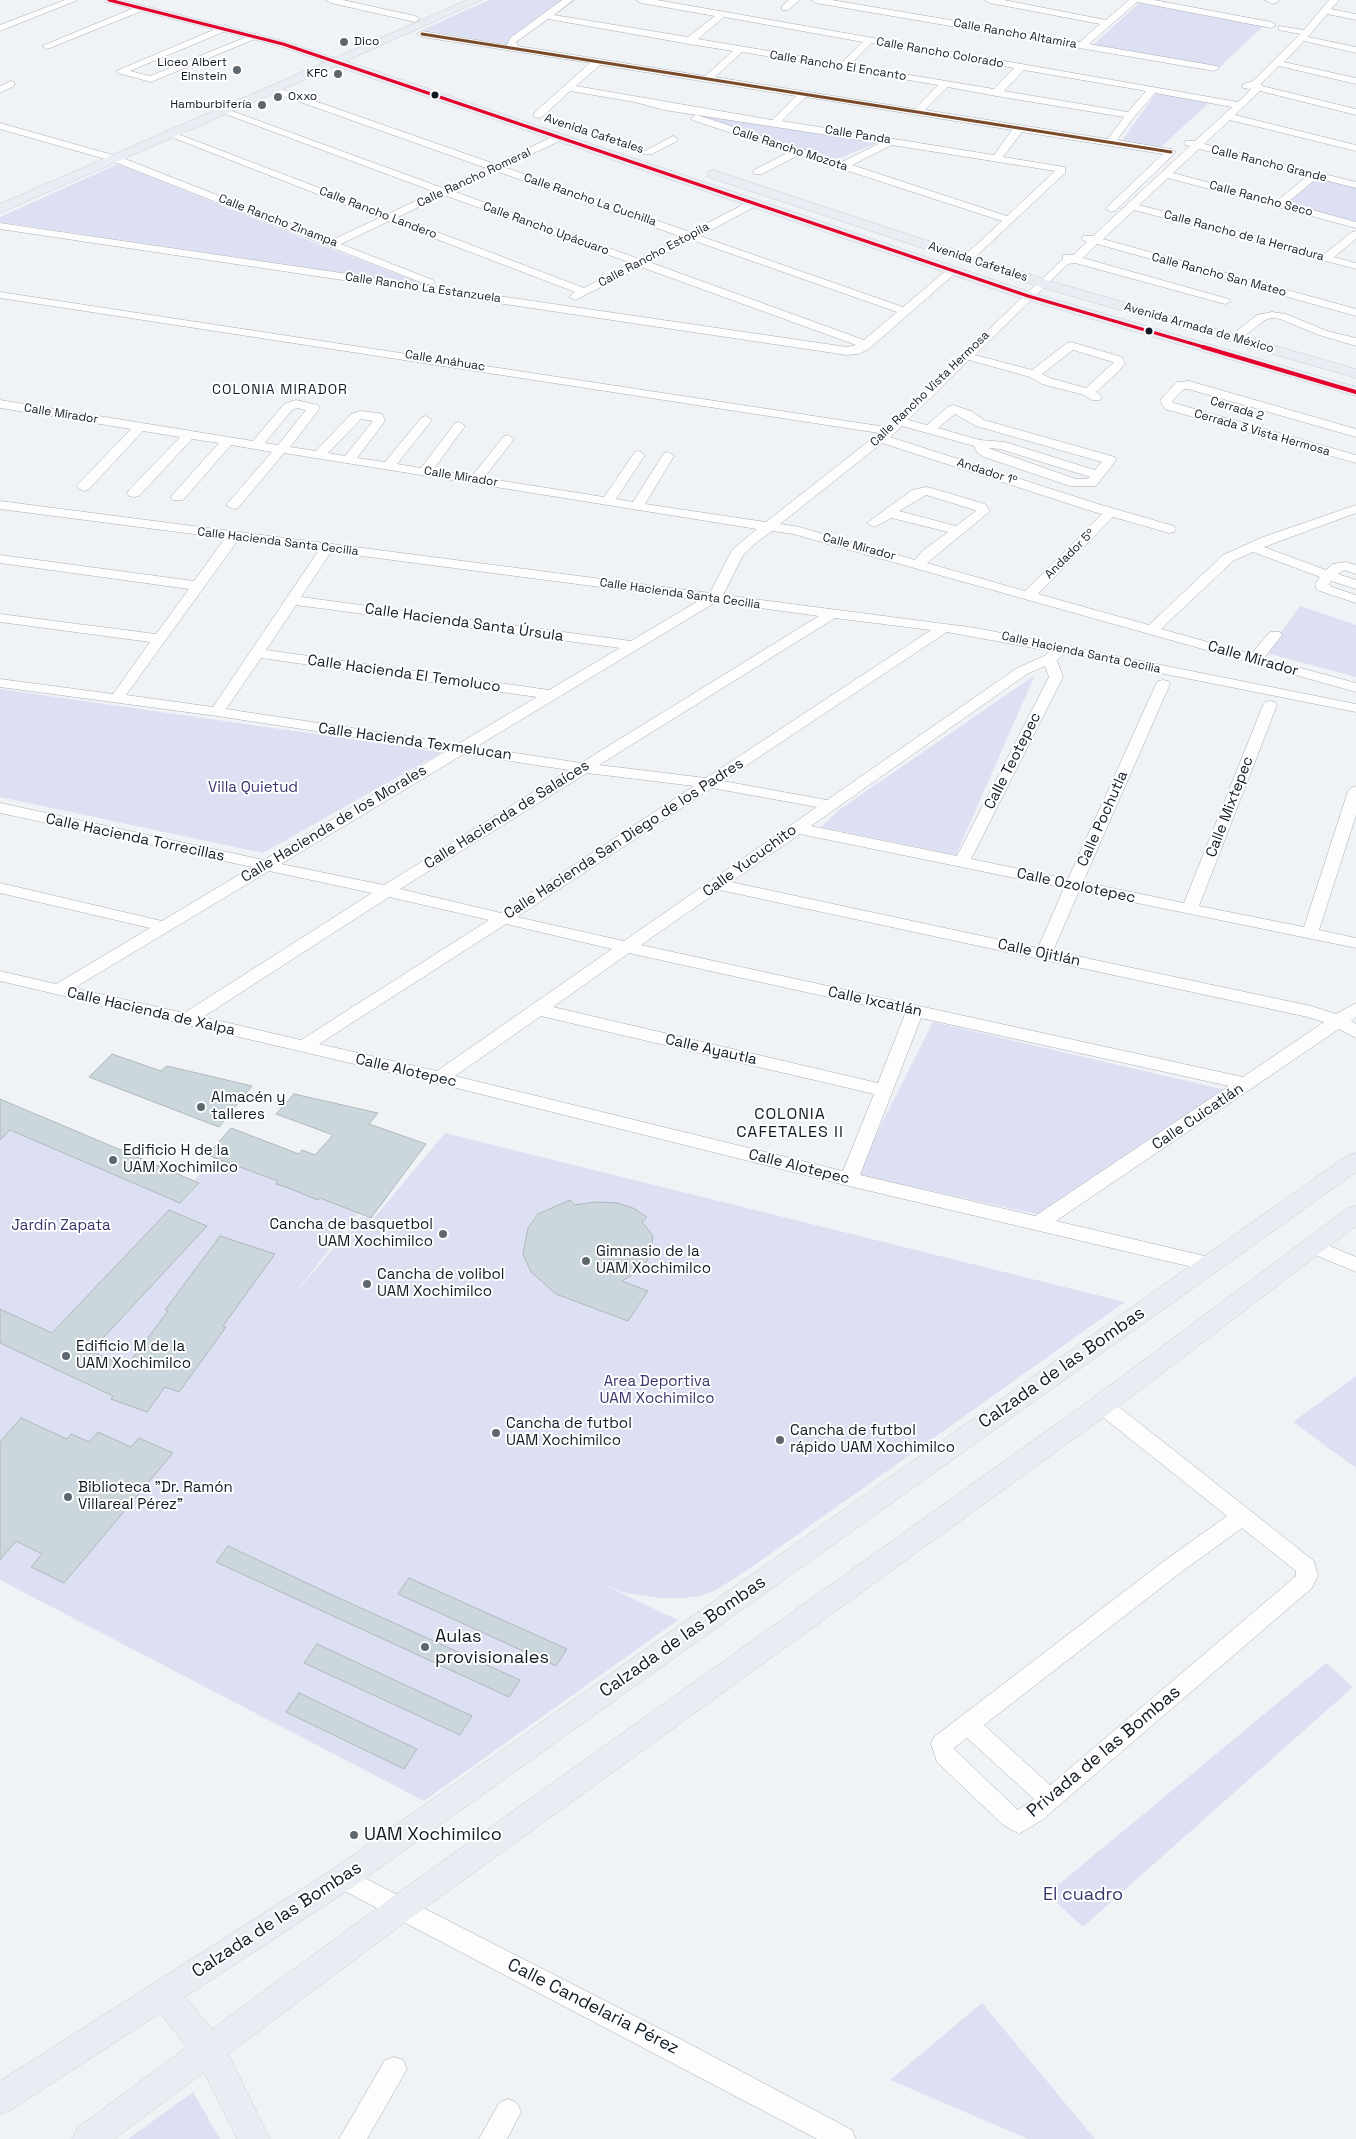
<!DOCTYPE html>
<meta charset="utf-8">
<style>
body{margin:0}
canvas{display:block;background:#f0f3f6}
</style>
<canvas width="1356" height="2139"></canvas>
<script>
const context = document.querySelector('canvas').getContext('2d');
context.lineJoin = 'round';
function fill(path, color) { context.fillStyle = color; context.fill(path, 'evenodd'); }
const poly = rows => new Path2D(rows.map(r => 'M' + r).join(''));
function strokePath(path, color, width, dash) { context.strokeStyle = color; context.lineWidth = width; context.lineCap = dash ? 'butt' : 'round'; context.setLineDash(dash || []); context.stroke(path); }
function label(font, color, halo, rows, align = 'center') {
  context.font = font + ' "Space Grotesk",sans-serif'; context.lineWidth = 4; context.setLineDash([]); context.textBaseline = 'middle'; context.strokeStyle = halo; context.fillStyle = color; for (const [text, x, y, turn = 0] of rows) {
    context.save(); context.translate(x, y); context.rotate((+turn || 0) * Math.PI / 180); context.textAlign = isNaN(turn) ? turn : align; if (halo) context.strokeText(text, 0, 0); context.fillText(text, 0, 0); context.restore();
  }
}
fill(poly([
 [489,0,576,0,513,45,422,30],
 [1139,3,1263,26,1219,68,1092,46],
 [1156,93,1210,102,1161,147,1122,141],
 [695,114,877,143,835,160],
 [118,164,326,247,426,285,0,222,0,217],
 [1318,178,1356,188,1356,223,1281,204],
 [1300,606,1356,625,1356,677,1266,653],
 [1035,675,956,855,821,827,839,810],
 [0,689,442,752,263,853,0,797],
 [933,1022,1226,1090,1040,1215,856,1174],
 [10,1130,180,1203,199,1184,194,1181,238,1131,390,1194,371,1218,358,1213,291,1298,360,1217,373,1219,445,1133,1125,1302,752,1567,716,1590,700,1596,682,1598,661,1598,625,1593,606,1586,678,1620,424,1801,0,1580,0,1140],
 [1356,1376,1356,1468,1293,1422],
 [1326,1663,1353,1687,1083,1927,1047,1894],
 [982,2003,1095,2139,1028,2139,890,2080],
 [193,2092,220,2139,128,2139]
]), '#dde0f2');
const building = poly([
 [112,1054,161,1071,167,1066,252,1086,219,1127,89,1077,112,1054],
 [294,1094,378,1113,369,1124,426,1144,371,1218,320,1198,318,1200,286,1187,276,1184,278,1181,207,1155,231,1128,299,1154,302,1150,315,1155,333,1135,276,1114,294,1094],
 [0,1099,199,1183,180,1203,10,1130,0,1140,0,1099],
 [570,1200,575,1205,595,1202,617,1203,633,1208,647,1217,642,1222,653,1236,651,1253,642,1269,622,1281,648,1291,628,1321,556,1294,531,1272,523,1254,528,1228,538,1214,570,1200],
 [169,1210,207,1226,91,1351,126,1367,168,1311,165,1310,220,1236,275,1254,223,1326,226,1327,179,1392,165,1387,147,1412,111,1399,113,1396,0,1343,0,1309,52,1333,169,1210],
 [21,1418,67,1439,71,1434,89,1442,98,1432,131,1447,139,1438,173,1453,64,1583,31,1567,42,1554,16,1541,0,1560,0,1442,21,1418],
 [228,1546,341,1599,520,1680,509,1697,216,1562,228,1546],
 [409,1578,567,1649,556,1666,398,1594,409,1578],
 [317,1644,472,1716,460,1735,304,1663,317,1644],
 [299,1693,417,1749,404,1769,286,1712,299,1693]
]);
fill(building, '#cbd7dc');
strokePath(building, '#b0b8bc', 1);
const minor = poly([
 [65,0,78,0,0,31,0,25,65,0],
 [326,0,343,0,415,16,420,19,415,22,331,3,326,0],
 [562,0,573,0,554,15,688,37,715,16,641,3,636,0,657,0,1238,102,1251,89,1243,88,1243,84,1253,81,1300,34,1279,30,1279,26,1304,30,1329,0,1339,0,1331,9,1356,14,1356,20,1327,14,1308,37,1356,47,1356,53,1304,41,1284,62,1356,78,1356,84,1279,66,1261,84,1262,86,1356,109,1356,115,1260,91,1235,115,1356,145,1356,151,1230,120,1204,144,1356,182,1356,188,1317,178,1287,203,1356,222,1356,228,1168,178,1139,205,1324,254,1352,232,1356,231,1356,239,1334,257,1356,263,1356,269,1134,210,1103,239,1356,309,1356,316,1097,244,1083,258,1229,299,1231,301,1225,304,1075,263,1068,264,975,355,1032,370,1067,343,1071,342,1122,357,1125,363,1120,370,1096,392,1102,397,1100,400,1092,400,1084,395,1042,384,1030,377,969,360,908,420,927,425,949,406,953,405,971,411,984,420,1115,457,1116,460,1096,486,1070,486,984,457,977,452,974,446,902,426,890,437,1098,504,1174,526,1176,529,1174,532,1169,533,1113,517,1038,594,1149,625,1223,555,1263,537,1356,505,1356,513,1264,547,1326,570,1333,564,1345,562,1356,565,1356,574,1344,570,1338,574,1356,580,1356,589,1331,581,1329,584,1332,587,1356,595,1356,603,1317,590,1315,584,1320,577,1253,552,1233,561,1161,629,1251,654,1270,632,1280,632,1282,635,1264,658,1356,683,1356,692,793,534,772,531,757,542,743,555,723,595,976,628,1356,704,1356,712,1064,654,1057,660,1063,677,971,859,1068,879,1156,684,1158,681,1163,680,1168,681,1170,684,1083,882,1184,903,1263,705,1265,702,1270,701,1275,702,1277,705,1199,906,1304,927,1348,791,1351,788,1356,786,1356,815,1319,930,1356,938,1356,948,1079,891,1053,951,1311,1006,1336,1014,1356,1003,1356,1017,1351,1021,1356,1024,1356,1038,1339,1029,1056,1221,1209,1257,1216,1259,1219,1264,1216,1269,1209,1271,849,1186,440,1084,0,981,0,971,56,984,150,928,0,893,0,883,162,921,252,867,0,813,0,803,264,860,446,751,217,716,0,687,0,679,113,694,150,642,0,622,0,614,156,634,189,589,0,563,0,555,194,581,225,538,0,509,0,501,710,593,732,550,757,529,284,453,238,508,233,509,226,505,272,452,231,445,183,500,173,500,171,497,173,494,219,443,192,439,139,496,134,497,129,496,127,493,129,490,180,437,143,431,88,490,83,491,77,487,78,484,131,429,0,408,0,400,253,441,284,404,296,400,318,405,320,408,290,447,316,451,351,414,360,411,378,413,382,414,385,421,357,458,385,462,422,417,426,416,432,420,397,464,421,468,455,423,459,422,465,426,433,470,472,476,504,436,508,435,514,439,484,478,604,497,635,452,639,451,645,455,616,499,633,502,664,453,668,452,674,456,645,504,766,522,879,433,0,298,0,292,886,427,1063,259,1063,255,1073,255,1087,242,1083,240,1081,238,1083,236,1093,236,1190,146,1185,145,1184,143,1185,141,1195,141,1232,107,1155,93,1134,117,1117,140,1171,149,1176,152,1115,211,1111,212,1106,209,1107,207,1163,154,1022,132,1003,157,1065,167,1065,173,972,260,968,261,962,258,964,256,1002,221,799,155,762,174,754,174,753,172,754,170,789,152,692,120,691,118,696,115,700,116,842,162,880,143,664,110,635,102,570,91,542,117,538,118,534,117,534,113,590,63,422,37,417,34,422,31,507,45,510,38,562,0],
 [724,17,863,42,841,63,698,39,724,17],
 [548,19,689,44,733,51,705,76,518,46,516,42,548,19],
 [872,43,1014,68,994,89,850,65,872,43],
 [742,52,938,85,915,109,715,77,742,52],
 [600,65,707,82,796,96,772,120,576,86,600,65],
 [1024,70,1146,91,1128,112,1004,91,1024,70],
 [948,87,996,96,1124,117,1108,139,925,110,948,87],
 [806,97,917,115,1012,130,994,155,782,121,806,97],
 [892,145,1055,171,1007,216,852,165,892,145],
 [1199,149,1307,176,1277,201,1173,173,1199,149],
 [1073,350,1113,362,1113,363,1086,388,1050,378,1042,374,1073,350],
 [297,408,306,410,278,445,265,443,292,410,297,408],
 [955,414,976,426,1102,462,1095,470,1005,442,980,440,938,428,955,414],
 [361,419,373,421,345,456,328,453,361,419],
 [882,443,1088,510,1102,514,1025,591,927,563,990,511,985,504,931,488,926,487,912,490,867,523,874,527,892,518,948,532,921,552,915,560,799,527,780,524,882,443],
 [988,448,1000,449,1090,477,1087,479,1076,479,988,448],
 [926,495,975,510,976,511,956,526,899,511,926,495],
 [238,540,319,550,213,707,126,695,238,540],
 [331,552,700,600,631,641,301,597,331,552],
 [716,602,819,616,581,763,476,747,716,602],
 [296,605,620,648,549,690,266,650,296,605],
 [835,618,931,630,706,778,599,765,835,618],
 [947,632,1050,651,1044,656,1017,668,827,800,723,781,947,632],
 [261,658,537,697,458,744,226,709,261,658],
 [1045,666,1049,677,957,856,811,826,1027,674,1045,666],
 [464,754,569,770,384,885,281,864,464,754],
 [587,773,694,786,501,913,400,889,587,773],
 [712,788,817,807,624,941,517,917,712,788],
 [800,834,1064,888,1038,948,731,882,800,834],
 [269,871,372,893,184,1013,74,988,269,871],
 [720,890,1308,1017,1324,1022,1243,1077,641,945,720,890],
 [389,897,489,920,301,1040,203,1017,389,897],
 [506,924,612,949,437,1071,319,1044,506,924],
 [629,953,905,1014,878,1083,553,1007,629,953],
 [541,1016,874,1094,843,1171,455,1076,541,1016],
 [921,1018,1229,1086,1035,1216,860,1175,921,1018],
 [789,0,800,0,788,10,782,10,782,6,789,0],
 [811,0,832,0,1080,42,1100,24,990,3,985,0,1004,0,1106,20,1129,0,1154,0,1271,22,1276,25,1271,28,1137,2,1089,44,1217,66,1219,68,1214,71,816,3,811,0],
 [1264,0,1278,0,1279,1,1274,4,1264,0],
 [141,5,144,6,144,10,50,48,47,49,42,46,141,5],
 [225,25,228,26,228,30,130,71,150,76,254,34,257,33,262,36,151,82,118,73,116,71,225,25],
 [11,81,14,82,14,86,0,93,0,86,11,81],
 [275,87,495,164,556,135,564,135,564,139,504,167,690,232,750,201,758,201,759,203,758,205,700,236,903,307,949,268,953,267,959,270,870,348,859,354,847,355,0,229,0,223,847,347,856,345,641,267,575,300,569,297,575,292,389,221,341,244,433,280,435,282,433,284,425,284,112,161,0,129,0,123,120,157,332,240,379,218,166,135,171,132,175,133,388,214,435,192,220,112,225,109,229,110,443,188,486,168,272,92,272,88,275,87],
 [496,171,682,237,639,259,453,191,496,171],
 [444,195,631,263,584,288,398,217,444,195],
 [692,240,897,312,864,340,649,262,692,240],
 [673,136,678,139,677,141,652,154,644,154,643,152,673,136],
 [1272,312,1286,314,1327,331,1356,338,1356,346,1319,335,1280,319,1272,318,1265,320,1238,341,1234,342,1228,338,1257,315,1272,312],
 [1189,381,1356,429,1356,437,1188,389,1184,389,1172,401,1174,403,1356,455,1356,463,1165,409,1160,401,1162,398,1177,382,1189,381],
 [1313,1239,1356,1257,1356,1272,1306,1251,1304,1246,1306,1241,1313,1239],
 [1102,1397,1109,1399,1314,1561,1318,1576,1312,1588,1042,1820,1019,1834,1002,1824,937,1762,931,1744,934,1737,1164,1561,1227,1516,1095,1411,1092,1405,1095,1399,1102,1397],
 [1242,1528,1296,1571,1296,1576,1050,1785,984,1725,1180,1573,1242,1528],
 [967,1738,1034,1799,1018,1810,955,1750,954,1748,967,1738],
 [343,1867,684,2041,852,2130,856,2139,817,2139,335,1886,331,1878,335,1870,343,1867],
 [394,2057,403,2060,407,2069,367,2139,339,2139,385,2060,394,2057],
 [508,2099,517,2103,521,2112,507,2139,479,2139,499,2103,508,2099]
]);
const major = poly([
 [103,0,122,0,287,42,335,58,467,0,482,0,346,61,1033,293,1356,387,1356,396,1023,299,336,66,0,213,0,204,325,62,279,46,105,2,103,0],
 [713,170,1047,280,1356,369,1356,378,1037,286,708,177,707,174,708,171,713,170],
 [1356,1153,1356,1172,353,1887,185,1997,212,2029,391,1898,1093,1398,1348,1208,1356,1206,1356,1226,1111,1412,411,1918,228,2054,270,2139,237,2139,204,2072,114,2139,72,2139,77,2128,187,2047,160,2013,11,2110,0,2114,0,2081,333,1869,1348,1155,1356,1153]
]);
strokePath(minor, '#a7adb3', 1);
strokePath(major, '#cacdd0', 1);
fill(minor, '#fdfdfe');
fill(major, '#e9edf3');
strokePath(poly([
 [109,0,283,44,1028,296,1207,348]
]), '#e4002b', 3);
strokePath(poly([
 [1203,347,1356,392]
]), '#e4002b', 4);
strokePath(poly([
 [422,34,1171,152]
]), '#7a4b2a', 3);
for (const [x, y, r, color] of [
 [344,42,5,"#5e676e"],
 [237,70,5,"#5e676e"],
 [338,74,5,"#5e676e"],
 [435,95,4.5,"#101b25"],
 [278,97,5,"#5e676e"],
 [262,105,5,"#5e676e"],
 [1149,331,4.5,"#101b25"],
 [201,1107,5,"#5e676e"],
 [113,1160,5,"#5e676e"],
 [443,1234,5,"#5e676e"],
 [586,1261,5,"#5e676e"],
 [367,1284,5,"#5e676e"],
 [66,1356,5,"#5e676e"],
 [496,1433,5,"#5e676e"],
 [780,1440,5,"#5e676e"],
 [68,1497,5,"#5e676e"],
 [425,1647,5,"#5e676e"],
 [354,1835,5,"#5e676e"]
]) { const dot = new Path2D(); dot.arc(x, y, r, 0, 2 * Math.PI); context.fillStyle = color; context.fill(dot); strokePath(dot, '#fff', 2); }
label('12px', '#101b25', '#fff', [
 ["Calle Rancho Altamira",1015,34,10],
 ["Calle Rancho Colorado",940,53,10],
 ["Calle Rancho El Encanto",838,66,9],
 ["Avenida Cafetales",594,134,18],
 ["Calle Panda",858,135,9],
 ["Calle Rancho Mozota",790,149,18],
 ["Calle Rancho Grande",1269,164,14],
 ["Calle Rancho Romeral",474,178,-25],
 ["Calle Rancho Seco",1261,199,15],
 ["Calle Rancho La Cuchilla",590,200,19],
 ["Calle Rancho Landero",378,213,21],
 ["Calle Rancho Zinampa",278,221,21],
 ["Calle Rancho Upácuaro",546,229,20],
 ["Calle Rancho de la Herradura",1244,236,15],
 ["Calle Rancho Estopila",654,255,-28],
 ["Avenida Cafetales",978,262,18],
 ["Calle Rancho San Mateo",1219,275,15],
 ["Calle Rancho La Estanzuela",423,288,8],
 ["Avenida Armada de México",1199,328,16],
 ["Calle Anáhuac",445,361,9],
 ["Calle Rancho Vista Hermosa",930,389,-44],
 ["Cerrada 2",1237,409,17],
 ["Calle Mirador",61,414,9],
 ["Cerrada 3 Vista Hermosa",1262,433,16],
 ["Andador 1º",987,472,18],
 ["Calle Mirador",461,477,9],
 ["Calle Hacienda Santa Cecilia",278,542,7],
 ["Calle Mirador",859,547,15],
 ["Andador 5º",1070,554,-45],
 ["Calle Hacienda Santa Cecilia",680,594,8],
 ["Calle Hacienda Santa Cecilia",1081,653,12]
]);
label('12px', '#101b25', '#fff', [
 ["Dico",354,42,"left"],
 ["Liceo Albert",227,63],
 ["Einstein",227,77],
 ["KFC",328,74],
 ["Oxxo",288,97,"left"],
 ["Hamburbifería",252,105]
], 'right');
context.letterSpacing = '1px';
label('14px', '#101b25', '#fff', [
 ["COLONIA MIRADOR",280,390]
]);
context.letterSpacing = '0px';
label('15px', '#101b25', '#fff', [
 ["Calle Hacienda Santa Úrsula",464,623,8],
 ["Calle Mirador",1253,659,16],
 ["Calle Hacienda El Temoluco",404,674,8],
 ["Calle Hacienda Texmelucan",415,742,8],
 ["Calle Teotepec",1013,761,-63],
 ["Calle Mixtepec",1230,807,-69],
 ["Calle Hacienda de Salaíces",507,815,-32],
 ["Calle Pochutla",1103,819,-66],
 ["Calle Hacienda de los Morales",334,824,-31],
 ["Calle Hacienda Torrecillas",135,838,12],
 ["Calle Hacienda San Diego de los Padres",624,839,-33],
 ["Calle Yucuchito",750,861,-36],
 ["Calle Ozolotepec",1076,886,12],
 ["Calle Ojitlán",1039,953,12],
 ["Calle Ixcatlán",875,1002,12],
 ["Calle Hacienda de Xalpa",151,1012,13],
 ["Calle Ayautla",711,1050,13],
 ["Calle Alotepec",406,1071,13],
 ["Calle Cuicatlán",1198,1117,-34],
 ["Calle Alotepec",799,1167,14]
]);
label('15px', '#38356c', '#fff', [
 ["Villa Quietud",253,788],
 ["Jardín Zapata",61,1226],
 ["Area Deportiva",657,1382],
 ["UAM Xochimilco",657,1399]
]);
label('15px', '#101b25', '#fff', [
 ["Almacén y",211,1098],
 ["talleres",211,1115],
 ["Edificio H de la",123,1151],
 ["UAM Xochimilco",123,1168],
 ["Cancha de basquetbol",433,1225,"right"],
 ["UAM Xochimilco",433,1242,"right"],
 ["Gimnasio de la",596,1252],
 ["UAM Xochimilco",596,1269],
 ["Cancha de volibol",377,1275],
 ["UAM Xochimilco",377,1292],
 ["Edificio M de la",76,1347],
 ["UAM Xochimilco",76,1364],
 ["Cancha de futbol",506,1424],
 ["UAM Xochimilco",506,1441],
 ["Cancha de futbol",790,1431],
 ["rápido UAM Xochimilco",790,1448],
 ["Biblioteca \"Dr. Ramón",78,1488],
 ["Villareal Pérez\"",78,1505]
], 'left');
context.letterSpacing = '1px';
label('16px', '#101b25', '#fff', [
 ["COLONIA",790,1115],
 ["CAFETALES II",790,1133]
]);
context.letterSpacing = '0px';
label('18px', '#101b25', '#fff', [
 ["Calzada de las Bombas",1062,1368,-35],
 ["Calzada de las Bombas",683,1637,-35],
 ["Privada de las Bombas",1104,1752,-40],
 ["Calzada de las Bombas",277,1920,-33],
 ["Calle Candelaria Pérez",593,2007,27]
]);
label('18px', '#101b25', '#fff', [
 ["Aulas",435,1637],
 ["provisionales",435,1658],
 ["UAM Xochimilco",364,1835]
], 'left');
label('18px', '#38356c', '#fff', [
 ["El cuadro",1083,1895]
]);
</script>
